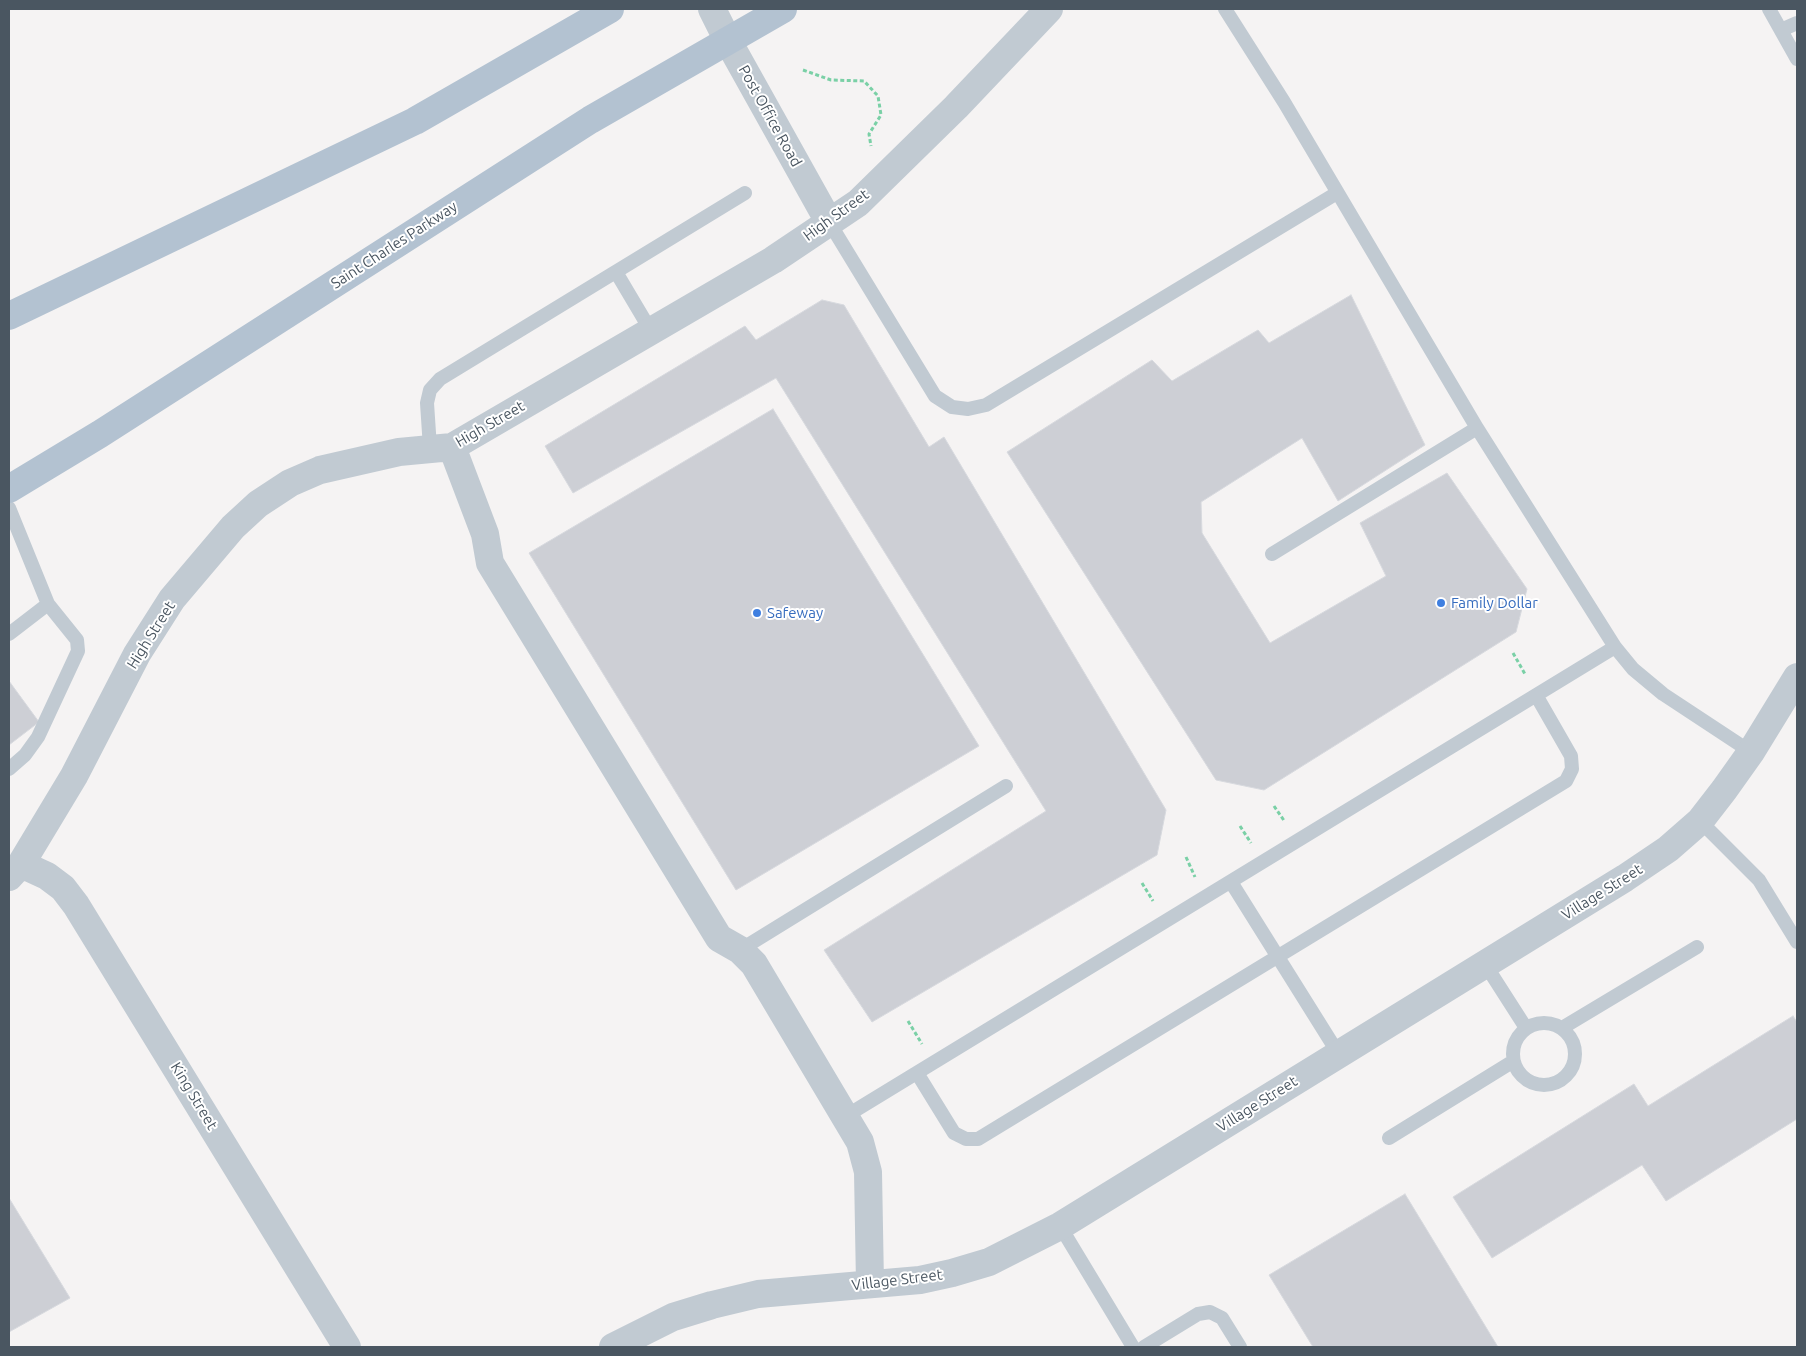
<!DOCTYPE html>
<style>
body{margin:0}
#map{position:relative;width:1806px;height:1356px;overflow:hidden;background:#f5f3f3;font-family:Ubuntu,sans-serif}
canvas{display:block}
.frame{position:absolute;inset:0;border:10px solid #4a5661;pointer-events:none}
</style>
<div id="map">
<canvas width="1806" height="1356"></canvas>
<div class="frame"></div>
</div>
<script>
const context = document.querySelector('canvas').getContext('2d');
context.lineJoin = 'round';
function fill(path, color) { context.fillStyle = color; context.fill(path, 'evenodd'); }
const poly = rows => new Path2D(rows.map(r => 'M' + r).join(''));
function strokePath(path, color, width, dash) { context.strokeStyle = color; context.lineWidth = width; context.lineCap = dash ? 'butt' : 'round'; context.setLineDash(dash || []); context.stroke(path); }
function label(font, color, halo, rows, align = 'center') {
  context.font = font + ' Ubuntu,sans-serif'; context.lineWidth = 4; context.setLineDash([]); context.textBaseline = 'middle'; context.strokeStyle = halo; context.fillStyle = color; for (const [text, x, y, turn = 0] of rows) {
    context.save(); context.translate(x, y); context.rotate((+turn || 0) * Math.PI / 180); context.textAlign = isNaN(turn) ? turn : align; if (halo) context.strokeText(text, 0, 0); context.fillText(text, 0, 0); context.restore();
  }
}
const building = poly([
 [1351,295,1425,445,1338,501,1302,438,1201,502,1202,533,1270,643,1386,576,1360,523,1447,473,1527,589,1516,632,1264,790,1216,780,1007,452,1152,360,1172,381,1258,330,1269,343,1351,295],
 [822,300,844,305,929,447,944,437,1166,810,1157,855,872,1022,824,950,1046,811,776,378,573,493,545,446,745,326,756,340,822,300],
 [773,409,979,746,736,890,529,553,773,409],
 [9,681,39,722,9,745,9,681],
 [1793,1016,1797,1022,1797,1119,1666,1201,1642,1165,1492,1258,1453,1197,1634,1084,1648,1106,1793,1016],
 [1405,1194,1498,1347,1313,1347,1269,1275,1405,1194],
 [9,1198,70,1298,9,1332,9,1198]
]);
fill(building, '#cdcfd5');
strokePath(building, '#d7d9de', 1);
strokePath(poly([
 [803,70,831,80,864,81,878,96,881,115,869,134,871,146],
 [1513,653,1525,674],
 [1274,806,1285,822],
 [1240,826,1251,843],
 [1186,857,1195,877],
 [1142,883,1153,901],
 [908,1021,922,1044]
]), '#7ad0a6', 3, [4, 2.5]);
strokePath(poly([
 [1225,9,1284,102,1477,428,1615,647,1633,669,1663,694,1751,752],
 [1769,9,1797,59],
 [1781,30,1797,23],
 [829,222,935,396,952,407,968,409,986,405,1337,193],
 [616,272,651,331],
 [430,448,427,403,430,390,440,379,745,193],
 [9,508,48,604,9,634],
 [1272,554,1477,428],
 [9,769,25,755,38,737,78,651,77,640,48,604],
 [1700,821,1759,880,1797,942],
 [1231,882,1338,1053],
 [740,950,1006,786],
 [1485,964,1526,1028],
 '1513 1054a31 31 0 1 1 62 0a31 31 0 1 1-62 0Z',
 [1562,1028,1697,947],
 [917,1073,954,1133,966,1139,978,1139,1566,781,1572,769,1571,756,1536,695],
 [846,1116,1615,647],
 [1389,1138,1512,1062],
 [1060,1226,1133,1347],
 [1144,1347,1198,1314,1210,1312,1222,1318,1240,1347]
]), '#c1cad2', 14);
strokePath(poly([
 [728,41,829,222],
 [452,447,485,534,490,563,719,938,740,950,754,964,860,1142,868,1172,870,1284],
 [21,864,47,876,63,888,76,905,347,1347],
 [9,877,21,864,74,776,137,654,172,599,233,527,258,504,290,483,320,470,399,452,452,447,773,260,858,203,956,107,1049,9],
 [613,1347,673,1317,712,1305,758,1294,920,1280,952,1273,989,1262,1060,1226,1625,878,1668,849,1700,821,1724,790,1751,752,1797,677]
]), '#c1cad2', 28);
strokePath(poly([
 [712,9,728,41]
]), '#c1cad2', 28);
strokePath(poly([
 [9,316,415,121,610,9],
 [9,489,100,434,590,120,783,9]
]), '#b3c2d1', 28);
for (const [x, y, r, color] of [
 [1441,603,5,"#3f7fe0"],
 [757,613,5,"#3f7fe0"]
]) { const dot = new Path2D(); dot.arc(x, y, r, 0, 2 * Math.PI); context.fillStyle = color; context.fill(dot); strokePath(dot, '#fff', 2); }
label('15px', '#4a5661', '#fff', [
 ["Post Office Road",770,116,61],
 ["High Street",836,215,-36],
 ["Saint Charles Parkway",394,245,-33],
 ["High Street",490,424,-30],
 ["High Street",151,635,-58],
 ["Village Street",1602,892,-32],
 ["King Street",194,1096,59],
 ["Village Street",1257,1104,-32],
 ["Village Street",897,1280,-7]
]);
label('15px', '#366cbe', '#fff', [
 ["Family Dollar",1451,603],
 ["Safeway",767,613]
], 'left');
</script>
